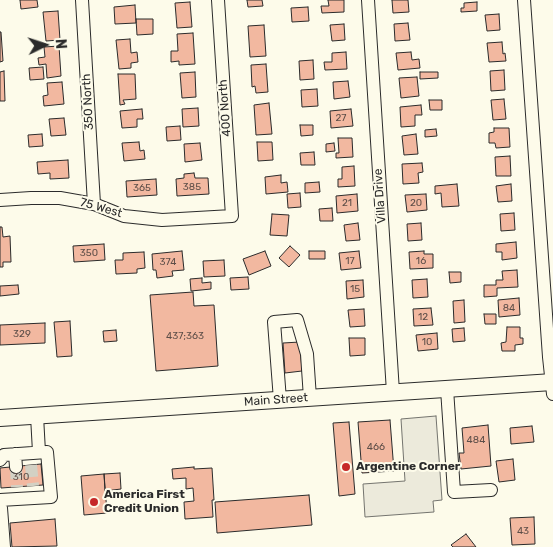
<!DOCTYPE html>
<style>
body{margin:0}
#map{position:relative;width:553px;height:547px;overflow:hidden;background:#fdfbea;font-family:Rubik,sans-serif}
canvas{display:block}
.north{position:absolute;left:20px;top:20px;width:50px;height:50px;-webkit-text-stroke:4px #fdfbea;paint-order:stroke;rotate:86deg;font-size:14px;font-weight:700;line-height:20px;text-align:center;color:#2b2b2b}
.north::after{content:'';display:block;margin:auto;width:18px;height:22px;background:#2b2b2b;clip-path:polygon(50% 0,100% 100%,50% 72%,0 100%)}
</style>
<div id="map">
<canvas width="553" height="547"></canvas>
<div class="north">N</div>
</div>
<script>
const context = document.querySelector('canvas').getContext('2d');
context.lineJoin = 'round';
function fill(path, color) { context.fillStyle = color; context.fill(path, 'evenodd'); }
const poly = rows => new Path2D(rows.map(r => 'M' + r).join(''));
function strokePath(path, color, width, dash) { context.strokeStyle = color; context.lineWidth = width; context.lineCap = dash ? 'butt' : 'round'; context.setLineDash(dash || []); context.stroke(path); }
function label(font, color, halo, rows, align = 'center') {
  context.font = font + ' Rubik,sans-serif'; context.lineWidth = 4; context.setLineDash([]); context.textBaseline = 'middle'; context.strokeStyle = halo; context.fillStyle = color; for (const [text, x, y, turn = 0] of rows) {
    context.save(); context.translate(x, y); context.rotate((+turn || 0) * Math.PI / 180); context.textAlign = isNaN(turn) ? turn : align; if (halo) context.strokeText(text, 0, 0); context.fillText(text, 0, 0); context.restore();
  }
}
const parking = poly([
 [436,416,442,500,433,501,434,512,365,517,363,484,405,481,401,419,436,416]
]);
fill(parking, '#eceadb');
strokePath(parking, '#74746e', 1);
const building = poly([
 [20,0,37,0,38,7,21,9,20,0],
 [247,0,262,0,263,6,248,7,247,0],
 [328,0,344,0,344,12,322,13,321,6,329,6,328,0],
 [392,0,408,0,409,12,393,13,392,0],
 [190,2,192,27,177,28,175,3,190,2],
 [477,2,477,11,461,12,461,8,464,8,464,3,477,2],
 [135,5,136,23,115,24,114,7,135,5],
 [308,7,309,21,292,22,291,8,308,7],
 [58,11,60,40,46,41,43,12,58,11],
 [499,14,500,30,487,31,485,15,499,14],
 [136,19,153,19,153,34,137,35,136,19],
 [408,23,410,40,395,41,394,24,408,23],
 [344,24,345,40,332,41,330,25,344,24],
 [264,25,266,56,250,57,248,26,264,25],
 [0,32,1,32,3,61,0,62,0,32],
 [193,33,195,64,179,65,179,61,171,62,171,51,178,51,177,34,193,33],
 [130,39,131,53,137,52,138,62,131,63,131,68,119,69,116,40,130,39],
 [502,42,503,54,505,53,506,61,489,62,487,43,502,42],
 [59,46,61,76,47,78,46,64,39,65,38,58,45,57,44,47,59,46],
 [346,52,347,69,325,70,324,62,332,62,332,53,346,52],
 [411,52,412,60,419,59,420,68,398,70,396,53,411,52],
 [313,60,314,79,300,80,299,61,313,60],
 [266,64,268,92,256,93,255,86,252,87,251,65,266,64],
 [43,67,44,79,30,80,29,68,43,67],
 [504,70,505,90,491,91,490,71,504,70],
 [4,71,5,101,0,101,0,72,4,71],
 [195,72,196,97,182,98,180,73,195,72],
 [420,72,438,72,438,78,420,79,420,72],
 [118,74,135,74,136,99,123,100,125,104,120,105,118,74],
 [417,77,419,96,401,98,399,78,417,77],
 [348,81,350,97,334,99,333,82,348,81],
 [62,82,64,104,44,106,43,96,48,95,47,83,62,82],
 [317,89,318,106,302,107,301,90,317,89],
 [504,99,506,119,493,120,491,100,504,99],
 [429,100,442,100,442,110,430,110,429,100],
 [269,103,272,134,256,135,254,105,269,103],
 [421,105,422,115,415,115,415,126,401,127,400,107,421,105],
 [198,108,199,126,183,127,182,109,198,108],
 [142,109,143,119,137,119,137,127,122,128,120,111,142,109],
 [351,109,353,126,331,128,330,111,351,109],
 [64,118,66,135,51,136,49,119,64,118],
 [300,125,313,125,313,135,301,136,300,125],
 [180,126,181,140,167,141,166,127,180,126],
 [494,128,509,128,510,147,496,148,495,143,489,143,489,133,494,132,494,128],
 [436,129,437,136,425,137,425,130,436,129],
 [42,134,43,146,29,147,28,135,42,134],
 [416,134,418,154,404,155,402,136,416,134],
 [338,138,352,138,353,157,336,158,336,153,339,153,338,138],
 [139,142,140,151,144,150,145,159,124,161,122,143,139,142],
 [257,142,272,142,273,160,258,161,257,142],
 [200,143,202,160,185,162,184,144,200,143],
 [334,143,335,151,326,152,326,144,334,143],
 [314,152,315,165,301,165,300,153,314,152],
 [510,156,511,176,496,176,495,157,510,156],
 [68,160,69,178,50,179,50,173,38,174,37,162,68,160],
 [422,163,423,172,418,173,419,183,403,184,402,164,422,163],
 [354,166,355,186,338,187,338,179,342,179,342,167,354,166],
 [194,173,195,178,208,178,209,194,177,196,176,179,184,178,184,174,194,173],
 [281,175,281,183,287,182,288,192,266,194,265,177,281,175],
 [156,179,157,195,127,197,126,181,156,179],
 [319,182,320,192,305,193,305,183,319,182],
 [457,184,459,206,442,207,441,193,435,194,435,186,457,184],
 [511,184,512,201,498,202,496,186,511,184],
 [300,193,301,207,288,208,287,194,300,193],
 [357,194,358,211,337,213,336,196,357,194],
 [426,194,427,210,407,212,405,195,426,194],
 [332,208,333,221,320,221,319,209,332,208],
 [514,213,515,230,501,231,500,214,514,213],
 [272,214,289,215,287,236,270,235,272,214],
 [358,223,360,240,346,241,344,225,358,223],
 [421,223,422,240,408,241,407,224,421,223],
 [0,227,2,227,3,237,10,236,11,262,3,262,3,267,0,267,0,227],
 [516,242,517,258,502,260,502,252,496,252,496,244,516,242],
 [104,244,105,260,74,262,73,246,104,244],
 [290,246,300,255,289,267,279,258,290,246],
 [182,251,184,270,172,271,173,276,157,278,156,270,153,270,152,254,182,251],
 [265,251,271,266,249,275,243,259,265,251],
 [309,251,325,251,325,259,309,259,309,251],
 [359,251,361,268,341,270,339,253,359,251],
 [424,251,424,254,433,254,433,268,410,269,409,252,424,251],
 [144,252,145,268,137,269,137,273,116,274,115,260,123,260,123,253,144,252],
 [224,260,225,276,204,277,203,261,224,260],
 [517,270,518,287,497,288,497,296,484,297,484,285,496,285,496,280,503,280,502,271,517,270],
 [449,272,461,272,461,282,450,283,449,272],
 [248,277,249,289,231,290,230,278,248,277],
 [202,278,202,283,211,282,211,289,191,291,190,279,202,278],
 [427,279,428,297,413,298,412,280,427,279],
 [363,280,364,297,347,299,346,281,363,280],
 [18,285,19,294,0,296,0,286,18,285],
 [193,292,194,306,214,305,218,366,156,371,150,295,193,292],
 [519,298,520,315,499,317,498,300,519,298],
 [464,300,465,322,454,323,453,301,464,300],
 [431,308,433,325,414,326,413,309,431,308],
 [364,309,365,326,350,327,348,310,364,309],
 [484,314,496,314,496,324,485,324,484,314],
 [70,321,72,356,57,357,54,322,70,321],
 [45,323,45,343,0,345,0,325,45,323],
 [507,327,520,327,520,338,523,338,523,344,515,345,515,351,502,351,501,343,506,342,507,327],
 [464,328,465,341,453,342,452,329,464,328],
 [116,330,117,341,104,342,103,331,116,330],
 [437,333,438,349,418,351,416,335,437,333],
 [349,338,365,338,365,355,350,356,349,338],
 [300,342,302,371,285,373,283,343,300,342],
 [390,420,394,471,362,473,358,422,390,420],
 [349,422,355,494,339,496,333,423,349,422],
 [488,425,491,466,461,469,459,453,464,453,462,428,488,425],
 [532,426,534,442,511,444,510,428,532,426],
 [513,459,515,480,499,482,496,461,513,459],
 [41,464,43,485,1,488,0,468,41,464],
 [194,467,194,469,212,468,214,500,212,500,213,517,185,519,184,502,194,501,193,488,186,489,186,478,173,479,172,469,194,467],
 [120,473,121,489,105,491,104,474,120,473],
 [104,474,107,513,84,515,81,476,104,474],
 [309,495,312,525,217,533,215,502,309,495],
 [534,517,535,544,512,545,510,518,534,517],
 [55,519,57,546,12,547,10,523,55,519],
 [466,534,476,547,453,547,451,545,466,534]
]);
fill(building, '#f2b8a0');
strokePath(building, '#2b2b2b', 1);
strokePath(poly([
 [31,465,33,486],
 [16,467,17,487]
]), '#d3d1c4', 12, [12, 6]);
const minor = poly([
 [82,0,94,204],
 [368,0,393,392],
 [524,0,549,357,553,394],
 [0,200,31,198,60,198,94,204,124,216,162,220,232,216,218,0],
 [447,389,454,492,491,490],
 [280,400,274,322,297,320,307,354,310,398],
 [37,416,39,452],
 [15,454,16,467],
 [0,460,4,455,47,452,51,497,0,500],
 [1,508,4,547]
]);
const major = poly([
 [0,418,553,382]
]);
strokePath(minor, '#2b2b2b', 14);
strokePath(major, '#2b2b2b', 18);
strokePath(minor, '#fdfbea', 12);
strokePath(major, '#fdfbea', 16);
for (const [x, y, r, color] of [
 [346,467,5,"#c62828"],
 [94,502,5,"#c62828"]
]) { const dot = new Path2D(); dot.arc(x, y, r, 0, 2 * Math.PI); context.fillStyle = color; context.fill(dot); strokePath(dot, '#fdfbea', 2); }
label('10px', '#5d4e48', null, [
 ["27",341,118],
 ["385",192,187],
 ["365",142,188],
 ["21",347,203],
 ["20",416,203],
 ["350",89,253],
 ["17",350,261],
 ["16",421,261],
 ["374",168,262],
 ["15",355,289],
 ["84",509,308],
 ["12",423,317],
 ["329",22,334],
 ["437;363",185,336],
 ["10",427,342],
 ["484",476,440],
 ["466",376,447],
 ["310",21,477],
 ["43",523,531]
]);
label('12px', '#2b2b2b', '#fdfbea', [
 ["350 North",88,102,-93],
 ["400 North",225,108,-94],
 ["Villa Drive",380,196,-94],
 ["75 West",101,208,16],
 ["Main Street",276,400,-4]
]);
label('bold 12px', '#2b2b2b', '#fdfbea', [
 ["Argentine Corner",356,467],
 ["America First",104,495],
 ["Credit Union",104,509]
], 'left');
</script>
